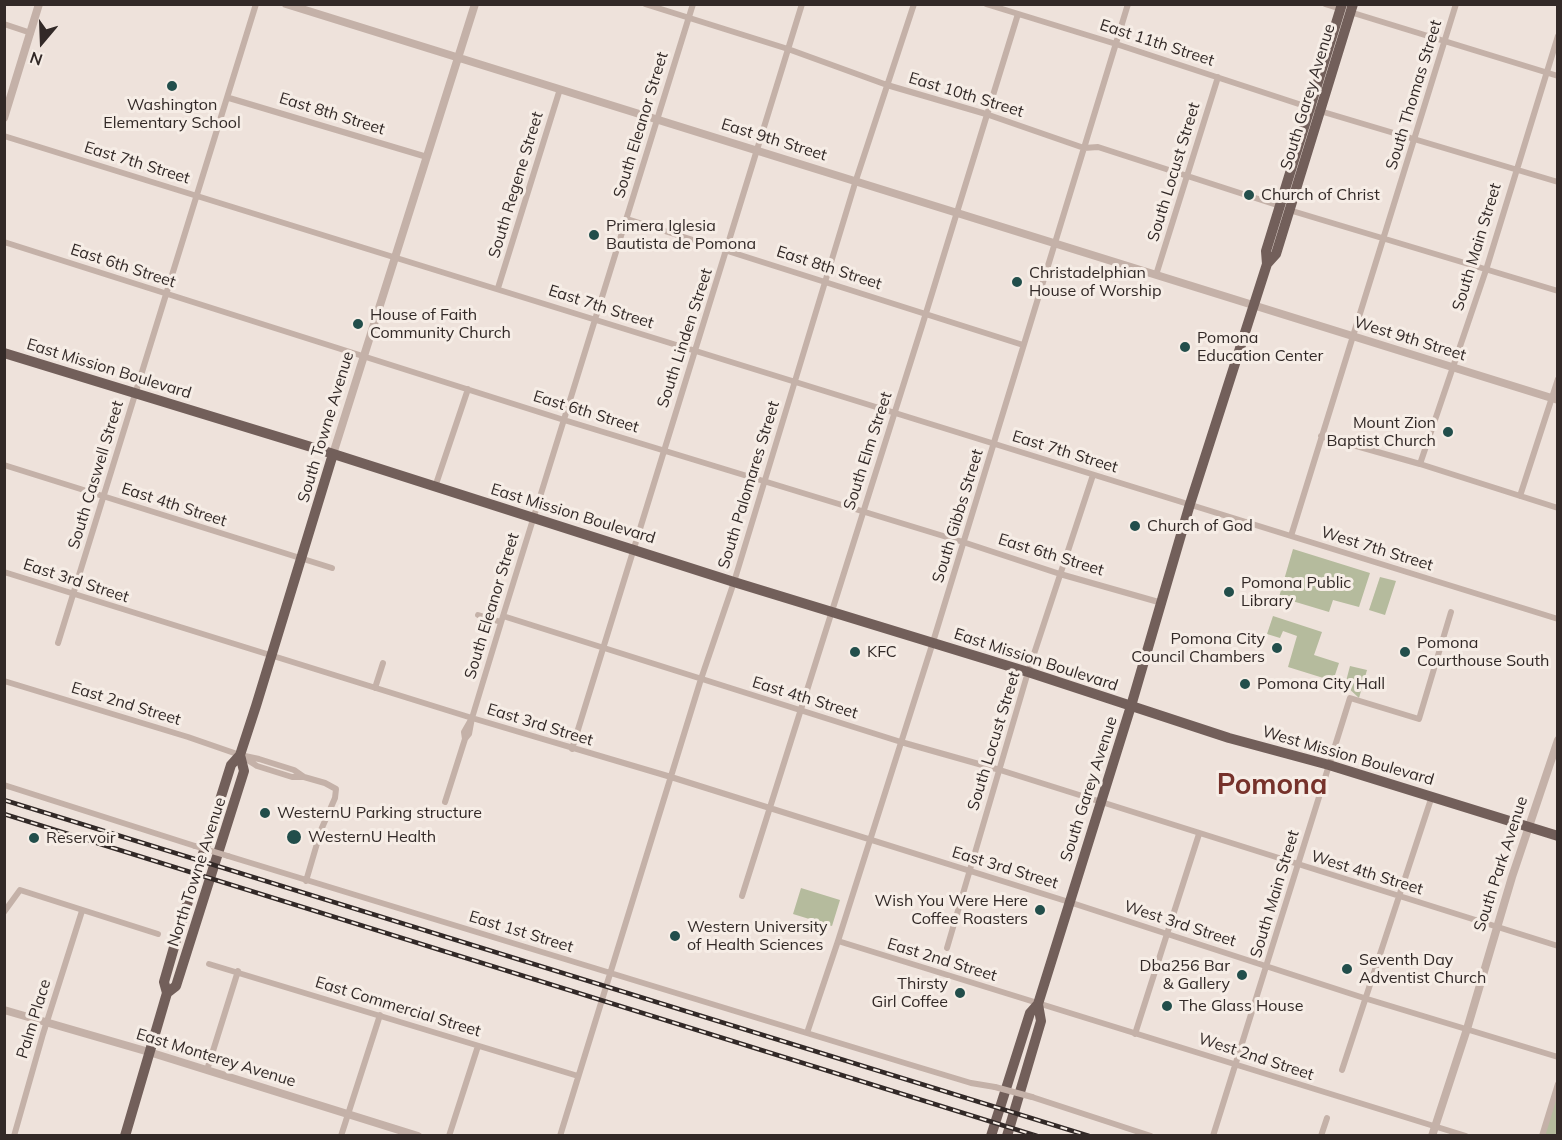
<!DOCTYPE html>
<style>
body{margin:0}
#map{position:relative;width:1562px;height:1140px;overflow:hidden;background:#eee2db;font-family:Mulish,sans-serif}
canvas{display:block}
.frame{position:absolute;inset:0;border:6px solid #322927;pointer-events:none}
.north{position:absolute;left:12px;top:12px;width:60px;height:60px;-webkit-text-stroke:4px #f6ede6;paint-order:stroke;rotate:199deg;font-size:16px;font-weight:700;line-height:24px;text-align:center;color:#322927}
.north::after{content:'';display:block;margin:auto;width:21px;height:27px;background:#322927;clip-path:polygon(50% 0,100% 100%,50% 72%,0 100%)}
</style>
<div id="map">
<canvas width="1562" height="1140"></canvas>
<div class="frame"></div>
<div class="north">N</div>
</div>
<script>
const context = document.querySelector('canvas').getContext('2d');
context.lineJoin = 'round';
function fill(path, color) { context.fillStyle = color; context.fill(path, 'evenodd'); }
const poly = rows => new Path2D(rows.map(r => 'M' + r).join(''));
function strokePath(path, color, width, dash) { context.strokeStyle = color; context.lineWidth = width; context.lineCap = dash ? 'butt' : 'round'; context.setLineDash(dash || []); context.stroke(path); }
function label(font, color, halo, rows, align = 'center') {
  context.font = font + ' Mulish,sans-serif'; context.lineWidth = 6; context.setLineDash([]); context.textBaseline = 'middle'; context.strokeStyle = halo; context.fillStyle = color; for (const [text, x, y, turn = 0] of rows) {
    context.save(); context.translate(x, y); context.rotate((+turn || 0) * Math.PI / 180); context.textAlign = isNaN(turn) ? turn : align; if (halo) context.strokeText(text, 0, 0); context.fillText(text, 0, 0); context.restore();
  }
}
fill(poly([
 [1293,549,1370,573,1359,607,1333,600,1329,612,1279,597],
 [1380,577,1396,581,1385,615,1369,610],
 [1273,616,1322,632,1314,655,1339,663,1333,681,1288,667,1297,636,1283,631,1280,638,1267,634],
 [1350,666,1367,670,1359,698,1345,685],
 [801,888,840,900,832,926,793,914],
 [1557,1084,1557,1135,1542,1135]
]), '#b5bb9d');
strokePath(poly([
 [645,4,788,49,887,85,986,114,1084,148,1098,147,1280,206],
 [986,4,1116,44,1320,111,1558,182],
 [1325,4,1341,9],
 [1350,12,1558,76],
 [4,24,31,33],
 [229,98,427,157],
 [4,136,1558,619],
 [1289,210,1558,291],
 [627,219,1023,345],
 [4,242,564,420,963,542,1060,574,1162,603],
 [1156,275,1218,77],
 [498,288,560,89],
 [1321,436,1420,464,1558,508],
 [1420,464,1486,270,1558,36],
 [4,465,332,568],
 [435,487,468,389],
 [1520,496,1558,379],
 [1291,536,1456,4],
 [4,572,472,718,671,777,1069,902,1364,998,1558,1057],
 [478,615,501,622],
 [503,616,901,742,1000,770,1558,946],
 [58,643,256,4],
 [4,681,188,737,240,755,259,759,294,770,304,777],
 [375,688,383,663],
 [465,739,464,732,472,718],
 [572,749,802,4],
 [243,757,257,766,292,777,304,777,325,783,336,789,335,798,321,830,306,881],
 [4,785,195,846],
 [445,802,465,739,469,734,472,718,503,616,693,4],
 [228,856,908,1064,971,1083,995,1087],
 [742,896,922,326,1018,14],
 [4,912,20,890,158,934],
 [838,941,1466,1136],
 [947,948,1028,672,1093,475],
 [209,964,578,1076],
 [807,1033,838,941,933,642,1128,4],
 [1135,1034,1199,834],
 [207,1070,238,971],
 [1342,1070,1432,796],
 [1032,1097,1151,1136],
 [14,1136,43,1034,82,911],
 [341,1136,380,1015],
 [449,1136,478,1046],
 [560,1136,701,679,734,582,856,180,914,4],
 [1213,1136,1350,698,1419,719,1451,612],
 [1321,1136,1327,1118],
 [1542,1136,1558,1084]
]), '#c4b1a8', 6);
strokePath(poly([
 [286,4,1558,400],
 [4,118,39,4],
 [333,454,475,4],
 [4,1010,149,1052,418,1136],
 [1432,1136,1467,1029,1512,877,1558,740]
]), '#c4b1a8', 8);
strokePath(poly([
 [1267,264,1266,251,1342,4],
 [4,353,321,450,734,582,1028,672,1229,738,1329,765,1558,836],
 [167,993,176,986,244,771,240,755],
 [125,1136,167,993,164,982,179,930,231,765,240,755,256,706,333,454],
 [991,1136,1030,1013,1038,1004],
 [1007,1136,1041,1021,1038,1004,1131,706,1190,504,1267,264,1276,254,1353,4]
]), '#725f5a', 10);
const rail = poly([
 [4,800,1089,1136],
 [4,814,1037,1136]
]);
strokePath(rail, '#322927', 4.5);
strokePath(rail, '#f6ede6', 2, [7]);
strokePath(poly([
 [195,846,228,856],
 [995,1087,1032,1097]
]), '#c4b1a8', 6);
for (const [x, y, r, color] of [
 [172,86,6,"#224e4b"],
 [1249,195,6,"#224e4b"],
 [594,235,6,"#224e4b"],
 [1017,282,6,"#224e4b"],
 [358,324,6,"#224e4b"],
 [1185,347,6,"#224e4b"],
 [1448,432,6,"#224e4b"],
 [1135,526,6,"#224e4b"],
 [1229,592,6,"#224e4b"],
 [1277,648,6,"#224e4b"],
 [855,652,6,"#224e4b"],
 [1405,652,6,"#224e4b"],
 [1245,684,6,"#224e4b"],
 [265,813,6,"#224e4b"],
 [294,837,8,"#224e4b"],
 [34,838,6,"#224e4b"],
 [1040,910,6,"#224e4b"],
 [675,936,6,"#224e4b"],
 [1347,969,6,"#224e4b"],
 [1242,975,6,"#224e4b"],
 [960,993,6,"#224e4b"],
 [1167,1006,6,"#224e4b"]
]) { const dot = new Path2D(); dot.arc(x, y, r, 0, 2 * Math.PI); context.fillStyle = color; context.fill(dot); strokePath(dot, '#f6ede6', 2); }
label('16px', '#322927', '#f6ede6', [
 ["East 11th Street",1157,43,18],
 ["East 10th Street",966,95,17],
 ["South Thomas Street",1414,95,-73],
 ["South Garey Avenue",1308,97,-73],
 ["East 8th Street",332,114,17],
 ["South Eleanor Street",641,125,-73],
 ["East 9th Street",774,140,17],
 ["East 7th Street",137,163,17],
 ["South Locust Street",1174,172,-73],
 ["South Regene Street",516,185,-73],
 ["South Main Street",1477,247,-73],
 ["East 6th Street",123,266,18],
 ["East 8th Street",829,268,18],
 ["East 7th Street",601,307,18],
 ["South Linden Street",685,338,-72],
 ["West 9th Street",1410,339,17],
 ["East Mission Boulevard",109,369,17],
 ["East 6th Street",586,412,17],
 ["South Towne Avenue",326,427,-73],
 ["South Elm Street",868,451,-72],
 ["East 7th Street",1065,452,17],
 ["South Caswell Street",96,475,-73],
 ["South Palomares Street",749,485,-73],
 ["East 4th Street",174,505,18],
 ["East Mission Boulevard",573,514,17],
 ["South Gibbs Street",958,516,-73],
 ["West 7th Street",1377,549,17],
 ["East 6th Street",1051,555,17],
 ["East 3rd Street",76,581,18],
 ["South Eleanor Street",492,606,-73],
 ["East Mission Boulevard",1036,660,18],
 ["East 4th Street",805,698,17],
 ["East 2nd Street",126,704,17],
 ["East 3rd Street",540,725,17],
 ["South Locust Street",994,741,-73],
 ["West Mission Boulevard",1348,756,16],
 ["South Garey Avenue",1089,789,-72],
 ["South Park Avenue",1501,864,-72],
 ["East 3rd Street",1005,868,17],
 ["North Towne Avenue",197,872,-72],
 ["West 4th Street",1367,873,17],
 ["South Main Street",1275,894,-73],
 ["West 3rd Street",1180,924,18],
 ["East 1st Street",521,932,17],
 ["East 2nd Street",942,960,17],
 ["East Commercial Street",398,1007,17],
 ["Palm Place",34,1019,-73],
 ["West 2nd Street",1256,1057,18],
 ["East Monterey Avenue",216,1058,17]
]);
label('16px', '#322927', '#f6ede6', [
 ["Washington",172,105,"center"],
 ["Elementary School",172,123,"center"],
 ["Church of Christ",1261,195],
 ["Primera Iglesia",606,226],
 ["Bautista de Pomona",606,244],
 ["Christadelphian",1029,273],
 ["House of Worship",1029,291],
 ["House of Faith",370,315],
 ["Community Church",370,333],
 ["Pomona",1197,338],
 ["Education Center",1197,356],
 ["Mount Zion",1436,423,"right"],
 ["Baptist Church",1436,441,"right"],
 ["Church of God",1147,526],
 ["Pomona Public",1241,583],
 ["Library",1241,601],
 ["Pomona City",1265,639,"right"],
 ["Council Chambers",1265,657,"right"],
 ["Pomona",1417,643],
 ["Courthouse South",1417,661],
 ["KFC",867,652],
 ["Pomona City Hall",1257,684],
 ["WesternU Parking structure",277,813],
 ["WesternU Health",308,837],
 ["Reservoir",46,838],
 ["Wish You Were Here",1028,901,"right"],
 ["Coffee Roasters",1028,919,"right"],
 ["Western University",687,927],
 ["of Health Sciences",687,945],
 ["Seventh Day",1359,960],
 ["Adventist Church",1359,978],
 ["Dba256 Bar",1230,966,"right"],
 ["& Gallery",1230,984,"right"],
 ["Thirsty",948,984,"right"],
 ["Girl Coffee",948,1002,"right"],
 ["The Glass House",1179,1006]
], 'left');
label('bold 28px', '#76322b', '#f6ede6', [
 ["Pomona",1272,786]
]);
</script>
